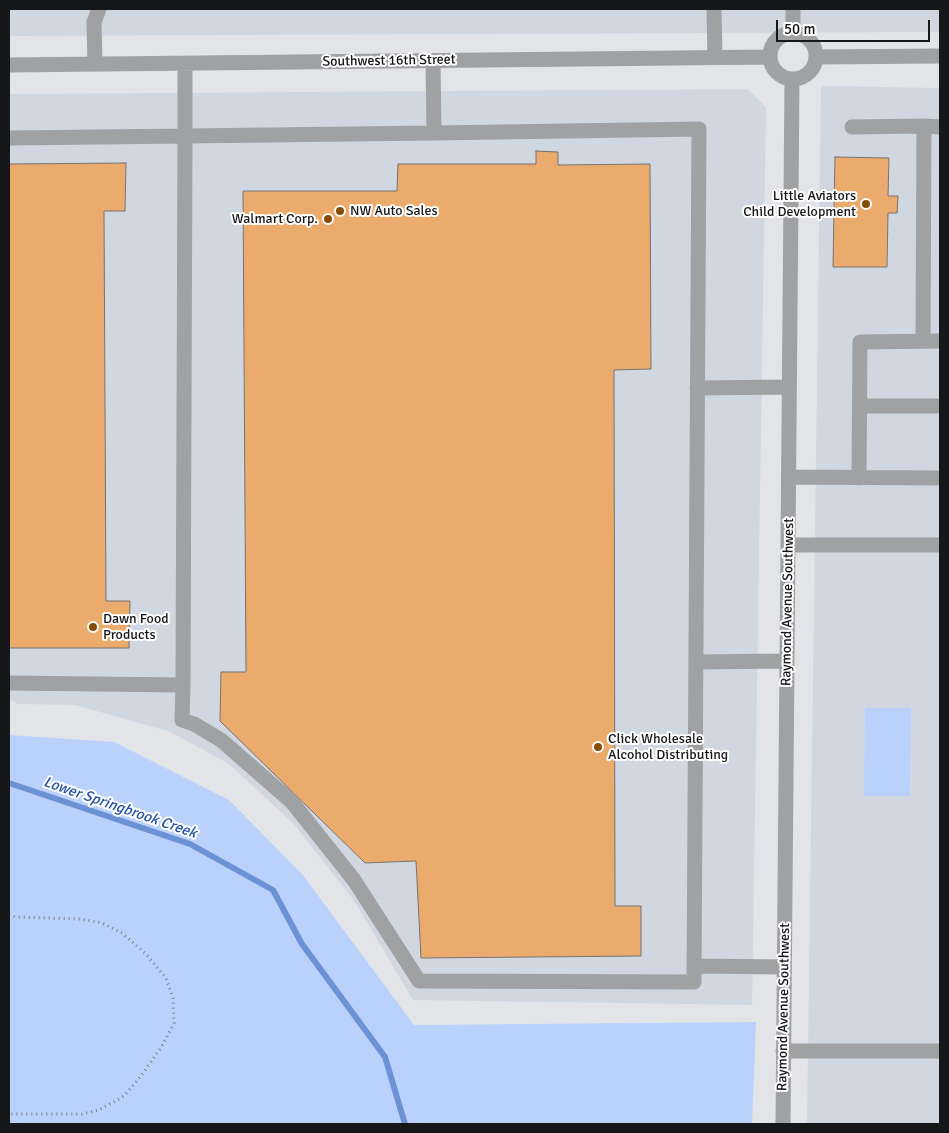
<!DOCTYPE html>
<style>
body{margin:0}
#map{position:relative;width:949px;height:1133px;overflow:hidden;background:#e2e4e8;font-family:Signika,sans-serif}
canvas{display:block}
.frame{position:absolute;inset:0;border:10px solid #161718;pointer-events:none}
.scale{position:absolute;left:776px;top:20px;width:154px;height:22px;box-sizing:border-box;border:2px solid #161718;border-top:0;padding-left:6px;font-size:15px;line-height:18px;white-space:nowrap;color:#161718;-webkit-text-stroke:4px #fff;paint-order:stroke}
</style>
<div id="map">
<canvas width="949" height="1133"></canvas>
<div class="frame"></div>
<div class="scale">50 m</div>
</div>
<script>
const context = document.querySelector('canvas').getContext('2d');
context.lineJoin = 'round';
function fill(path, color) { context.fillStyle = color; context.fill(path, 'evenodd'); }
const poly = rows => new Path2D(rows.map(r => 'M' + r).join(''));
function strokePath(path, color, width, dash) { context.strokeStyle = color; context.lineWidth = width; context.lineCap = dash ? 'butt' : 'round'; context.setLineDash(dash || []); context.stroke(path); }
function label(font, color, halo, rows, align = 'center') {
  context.font = font + ' Signika,sans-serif'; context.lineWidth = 4; context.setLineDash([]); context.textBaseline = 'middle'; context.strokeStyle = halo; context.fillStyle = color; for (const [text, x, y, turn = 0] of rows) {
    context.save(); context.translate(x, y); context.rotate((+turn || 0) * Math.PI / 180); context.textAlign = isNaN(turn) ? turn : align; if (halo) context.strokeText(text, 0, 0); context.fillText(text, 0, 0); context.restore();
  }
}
fill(poly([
 [9,9,940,9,940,32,9,36],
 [821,86,940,88,940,1124,807,1124],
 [748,89,766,107,752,1005,413,1000,355,902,294,824,229,764,168,731,75,705,18,704,9,699,9,94]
]), '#d1d7e1');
fill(poly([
 [865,708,911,708,910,796,864,796],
 [9,735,114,742,229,800,302,874,414,1025,756,1022,752,1124,9,1124]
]), '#bad1fb');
strokePath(poly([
 [9,783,190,844,273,890,302,944,385,1057,405,1124]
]), '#6c91d4', 6);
const building = poly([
 [536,151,558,152,558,165,650,164,651,369,614,370,615,906,641,906,641,956,421,958,416,861,365,863,220,721,221,672,246,672,243,191,397,191,398,164,536,164,536,151],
 [835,157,889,158,888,196,898,196,897,213,888,213,887,267,833,267,835,157],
 [126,163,125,211,104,211,106,601,130,601,129,648,9,648,9,164,126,163]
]);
fill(building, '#ebab6d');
strokePath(building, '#777371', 1);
strokePath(poly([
 [9,915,16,917,81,919,102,923,122,933,146,954,166,978,173,998,174,1023,162,1046,141,1076,124,1096,99,1110,82,1114,9,1114]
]), '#7e8082', 3, [1, 4]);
strokePath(poly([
 [714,9,715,58],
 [793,33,793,9],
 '770 56a23 23 0 1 1 46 0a23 23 0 1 1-46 0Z',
 [816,57,940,56],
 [433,61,434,133],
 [95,64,94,22,99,9],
 [9,65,770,57],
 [852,127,924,126],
 [9,138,185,136,434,133,699,129,694,982,419,981,354,880,292,802,221,740,194,724,182,720,183,685,185,136,185,63],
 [923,341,924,126,940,127],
 [697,388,789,387],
 [860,406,940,406],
 [789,477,940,478],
 [859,478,860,342,940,341],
 [788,545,940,545],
 [696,662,787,661],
 [9,683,183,685],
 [694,966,784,967],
 [783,1051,940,1051],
 [783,1124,792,79]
]), '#a0a1a2', 15);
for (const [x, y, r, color] of [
 [866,204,5,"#864d00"],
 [340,211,5,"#864d00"],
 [328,219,5,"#864d00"],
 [93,627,5,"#864d00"],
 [598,747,5,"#864d00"]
]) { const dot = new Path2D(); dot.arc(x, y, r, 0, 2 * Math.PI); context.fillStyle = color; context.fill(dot); strokePath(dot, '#fff', 2); }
label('14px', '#161718', '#fff', [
 ["Southwest 16th Street",389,61,-1],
 ["Raymond Avenue Southwest",788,602,-89],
 ["Raymond Avenue Southwest",784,1007,-89]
]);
label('14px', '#161718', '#fff', [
 ["Little Aviators",856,196,"right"],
 ["Child Development",856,212,"right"],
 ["NW Auto Sales",350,211],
 ["Walmart Corp.",318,219,"right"],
 ["Dawn Food",103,619],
 ["Products",103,635],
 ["Click Wholesale",608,739],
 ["Alcohol Distributing",608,755]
], 'left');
label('italic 15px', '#2650a0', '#fff', [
 ["Lower Springbrook Creek",120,808,19]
]);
</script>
